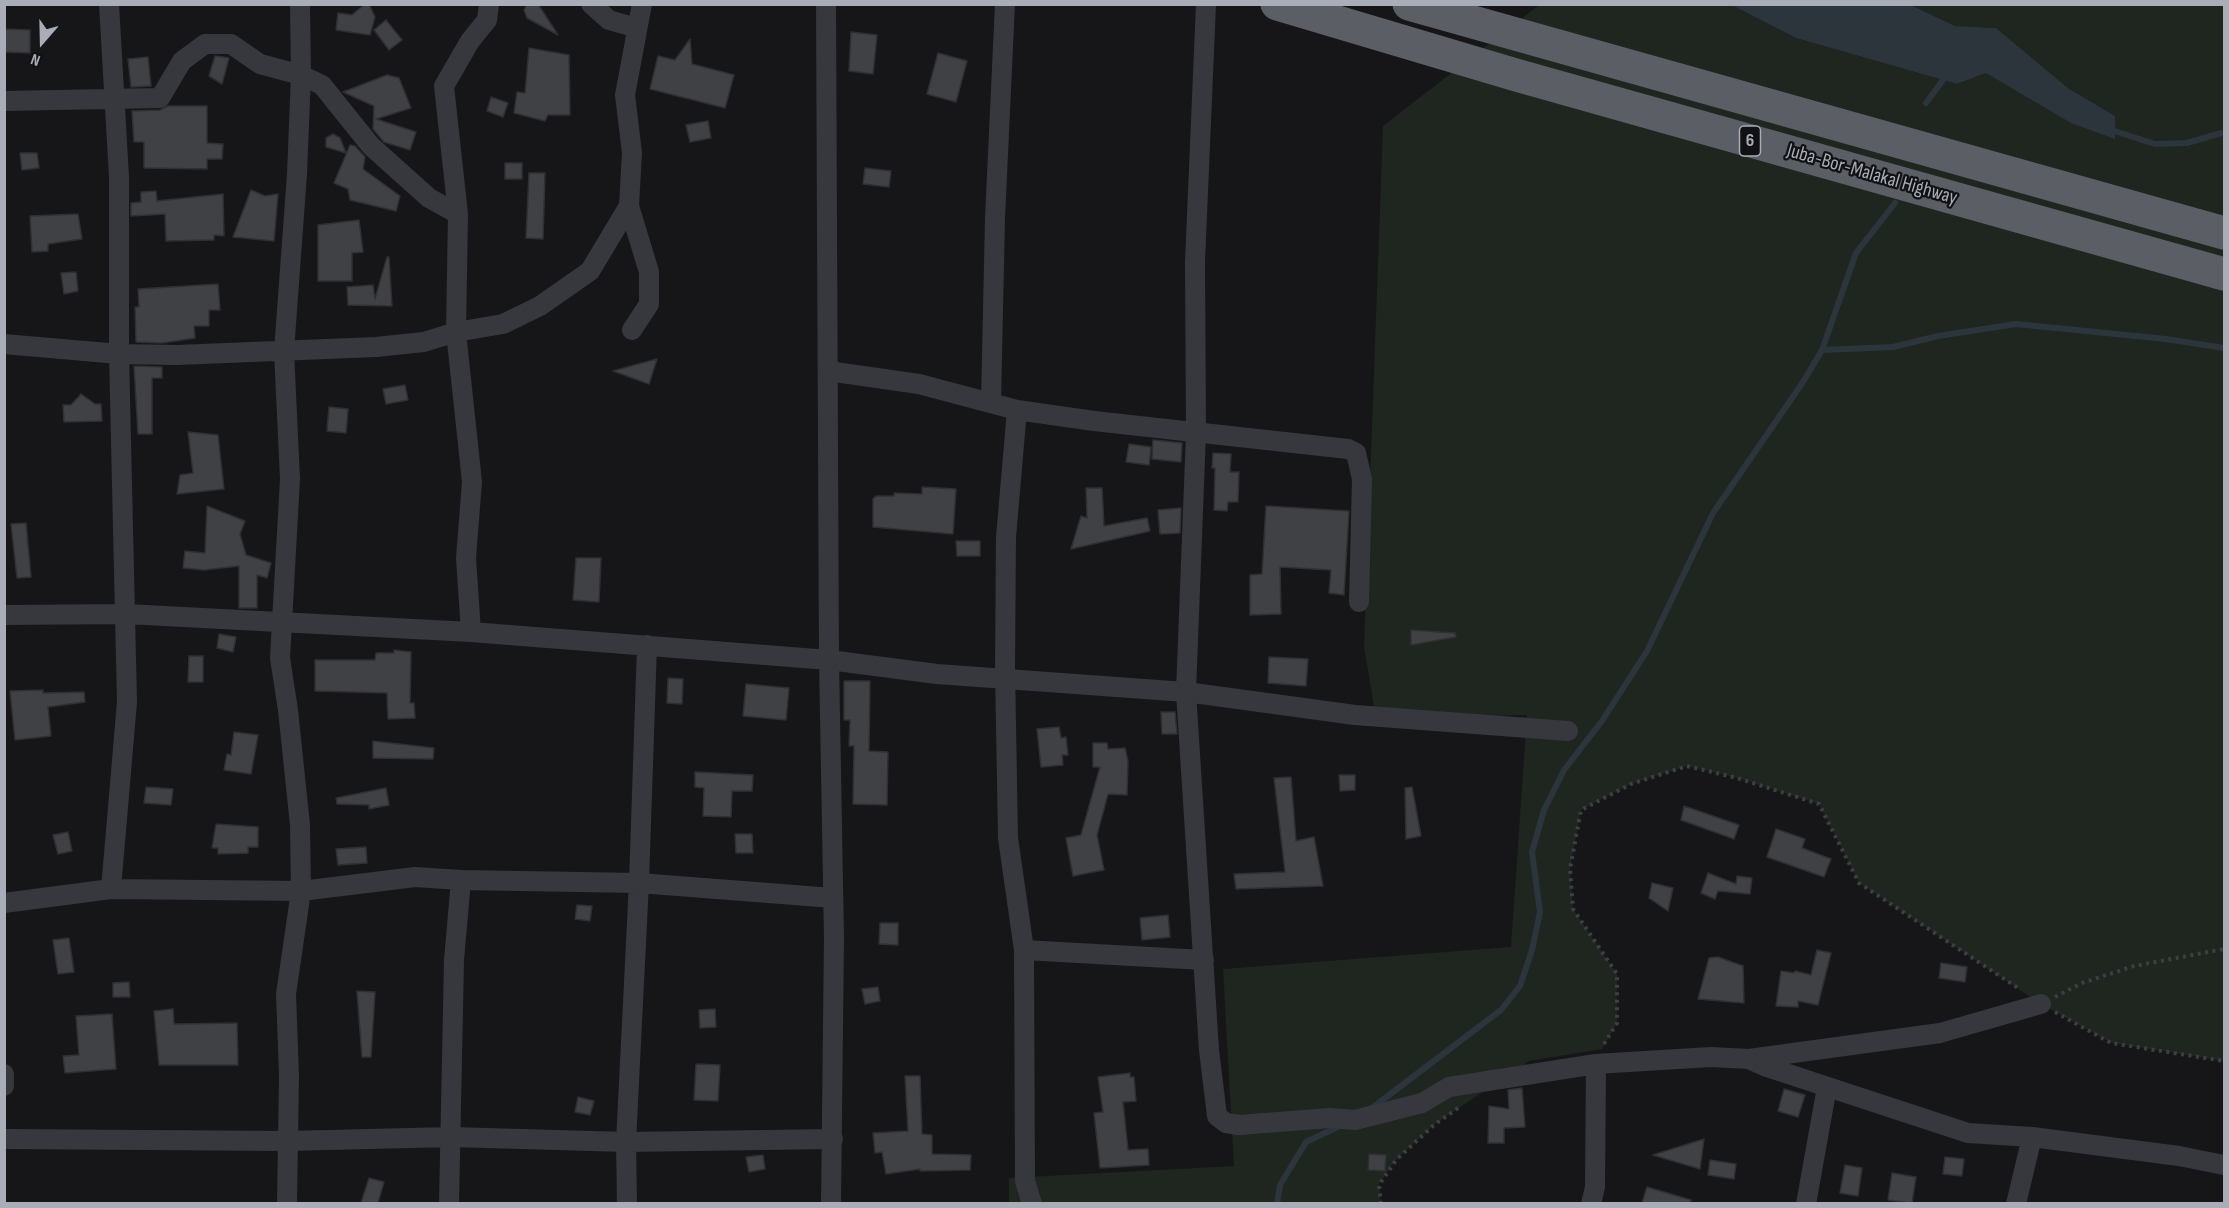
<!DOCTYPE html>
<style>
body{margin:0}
#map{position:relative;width:2229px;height:1208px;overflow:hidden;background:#161618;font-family:"Sofia Sans Condensed",sans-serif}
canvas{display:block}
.frame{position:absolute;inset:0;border:6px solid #a8adb8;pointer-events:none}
.north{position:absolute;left:12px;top:12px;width:60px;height:60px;-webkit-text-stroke:4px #111113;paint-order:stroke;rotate:200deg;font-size:16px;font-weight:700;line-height:24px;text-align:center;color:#a8adb8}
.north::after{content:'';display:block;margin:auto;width:21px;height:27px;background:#a8adb8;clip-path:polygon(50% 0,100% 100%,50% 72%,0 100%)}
</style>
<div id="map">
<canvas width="2229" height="1208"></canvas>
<div class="frame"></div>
<div class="north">N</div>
</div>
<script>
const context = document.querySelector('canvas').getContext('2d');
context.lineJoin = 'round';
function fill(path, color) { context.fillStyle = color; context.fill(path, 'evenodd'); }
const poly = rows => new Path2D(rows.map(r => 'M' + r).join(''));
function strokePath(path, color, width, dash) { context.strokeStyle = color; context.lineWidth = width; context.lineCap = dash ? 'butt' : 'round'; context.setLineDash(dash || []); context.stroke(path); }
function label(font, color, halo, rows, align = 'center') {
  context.font = font + ' "Sofia Sans Condensed",sans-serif'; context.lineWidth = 4.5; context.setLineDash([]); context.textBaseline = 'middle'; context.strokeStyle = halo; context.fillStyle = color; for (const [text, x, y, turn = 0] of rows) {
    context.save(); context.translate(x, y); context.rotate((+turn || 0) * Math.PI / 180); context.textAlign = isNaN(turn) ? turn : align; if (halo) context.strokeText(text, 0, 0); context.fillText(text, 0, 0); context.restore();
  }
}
fill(poly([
 [1732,4,1796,38,1957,84,1986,73,2026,94,2115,116,2068,88,1996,28,1955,26,1911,5,2224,5,2224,129,2221,133,2224,137,2224,1061,2111,1043,2041,1004,1859,883,1819,804,1737,778,1687,766,1631,784,1581,810,1570,869,1573,909,1617,974,1617,1023,1602,1049,1529,1061,1435,1124,1396,1160,1379,1184,1381,1203,1009,1203,1009,1178,1234,1166,1223,969,1511,947,1527,715,1376,719,1364,646,1383,126,1539,5]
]), '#1e261f');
fill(poly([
 [1732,5,1911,5,1955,26,1996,28,2068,88,2115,116,2115,139,2071,123,1986,73,1957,84,1796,38]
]), '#2c353c');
strokePath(poly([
 [1926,103,1948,73],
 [2108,129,2155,144,2187,143,2221,133],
 [1822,350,1893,347,1938,336,2016,324,2166,339,2224,348],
 [1372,1108,1501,1010,1520,986,1532,950,1540,912,1532,852,1544,810,1564,770,1602,721,1647,651,1713,513,1803,382,1822,350,1856,253,1895,203],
 [1277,1204,1280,1185,1306,1142,1342,1125]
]), '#2c353c', 6);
const building = poly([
 [365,4,369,4,375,17,370,35,336,30,338,13,352,15,365,4],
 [527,4,538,4,558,35,527,18,524,10,527,4],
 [386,20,402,40,389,50,374,30,386,20],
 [4,29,30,30,30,53,4,52,4,29],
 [851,32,877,35,873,74,849,71,851,32],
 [690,39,692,64,734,75,725,108,650,89,658,56,675,60,690,39],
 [529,48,569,55,570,115,548,115,545,121,514,113,517,92,525,93,529,48],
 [938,53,967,61,956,102,927,94,938,53],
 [215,56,229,58,222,84,209,76,215,56],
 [148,57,151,86,131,87,128,59,148,57],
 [387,75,399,78,411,108,376,119,416,132,410,150,384,142,373,129,374,106,343,92,387,75],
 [491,97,508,103,503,117,487,111,491,97],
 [168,106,207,106,207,143,223,144,222,159,207,159,207,169,144,168,144,142,134,142,132,111,160,110,168,106],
 [708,121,711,138,690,142,686,125,708,121],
 [333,134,340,138,346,153,326,147,326,138,333,134],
 [350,145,355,146,365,157,363,169,400,196,396,211,350,200,348,189,334,183,350,145],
 [20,153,37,153,39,168,22,170,20,153],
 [505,163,522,163,522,179,505,179,505,163],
 [865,168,891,171,889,187,863,184,865,168],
 [529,173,545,173,543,239,526,238,529,173],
 [251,190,265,196,278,194,274,241,233,237,251,190],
 [156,191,157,201,223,194,224,236,214,235,214,240,166,241,165,214,131,216,131,203,141,202,141,192,156,191],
 [78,214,82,239,48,244,48,251,32,252,30,216,78,214],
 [359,220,363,252,352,253,352,281,318,281,318,225,359,220],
 [387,257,389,257,392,306,348,305,347,287,373,285,375,299,387,257],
 [76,272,78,291,64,294,61,273,76,272],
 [218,284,220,310,209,310,209,326,194,326,195,338,162,343,136,342,135,307,139,307,138,289,218,284],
 [657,359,649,384,613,371,657,359],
 [134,366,162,367,162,378,152,378,152,434,138,434,134,366],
 [405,385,408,400,386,404,383,389,405,385],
 [81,394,95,404,101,404,102,421,64,422,63,405,71,405,81,394],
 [329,407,348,409,346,433,327,431,329,407],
 [188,432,218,435,224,489,177,494,180,475,193,473,188,432],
 [1153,440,1182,443,1181,462,1152,459,1153,440],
 [1129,444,1151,447,1149,465,1126,462,1129,444],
 [1213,453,1231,454,1230,472,1239,472,1238,502,1228,502,1227,511,1214,510,1215,468,1212,468,1213,453],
 [922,487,956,489,953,534,873,527,873,499,876,496,894,496,894,493,922,494,922,487],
 [1086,488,1102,488,1104,526,1147,518,1150,531,1071,549,1081,516,1087,518,1086,488],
 [207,506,245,521,240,534,246,555,271,563,267,578,257,575,257,608,239,608,239,566,204,570,183,568,185,551,205,553,207,506],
 [1266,506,1349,511,1344,595,1329,593,1331,570,1280,567,1281,614,1250,615,1250,575,1262,574,1266,506],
 [1181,508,1180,533,1160,534,1158,510,1181,508],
 [26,523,31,577,17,578,11,524,26,523],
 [956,541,980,541,980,556,957,556,956,541],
 [576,558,601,558,599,602,573,600,576,558],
 [1411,630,1455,633,1456,637,1411,645,1411,630],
 [219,634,236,637,233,652,217,648,219,634],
 [394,650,411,652,410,703,414,703,415,718,388,719,387,693,315,691,315,660,375,660,376,653,394,653,394,650],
 [189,656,203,656,203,682,188,682,189,656],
 [1269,657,1308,659,1306,686,1268,683,1269,657],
 [668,678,683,679,682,704,667,703,668,678],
 [844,681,870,681,869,751,888,752,887,805,853,804,854,746,849,746,850,720,844,720,844,681],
 [746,684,789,688,786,720,743,716,746,684],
 [43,690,43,693,84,692,85,702,48,707,51,736,15,740,10,691,43,690],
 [1161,712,1175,712,1177,734,1162,734,1161,712],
 [1059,727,1061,738,1066,737,1068,755,1062,755,1063,765,1041,767,1037,729,1059,727],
 [234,732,258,735,251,774,224,770,227,754,231,755,234,732],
 [373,741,434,748,433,759,373,758,373,741],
 [1093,743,1107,743,1108,749,1125,748,1128,761,1127,795,1108,794,1097,835,1104,870,1073,876,1066,838,1081,835,1100,767,1093,767,1093,743],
 [695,772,753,775,752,791,732,791,731,817,703,816,704,788,695,787,695,772],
 [1339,775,1355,775,1355,790,1340,791,1339,775],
 [1291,777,1296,841,1314,837,1323,886,1236,889,1234,874,1285,872,1274,778,1291,777],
 [146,787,173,789,171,805,144,803,146,787],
 [1412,787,1421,836,1406,839,1405,788,1412,787],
 [386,788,389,805,369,809,369,805,337,804,336,798,386,788],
 [1684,806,1739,825,1734,839,1681,820,1684,806],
 [216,824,258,827,258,847,248,847,248,853,218,854,218,848,212,848,216,824],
 [1776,829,1805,839,1802,848,1831,859,1824,877,1767,857,1776,829],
 [68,832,72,851,58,854,53,835,68,832],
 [735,834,752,834,753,853,736,853,735,834],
 [366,847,367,863,338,865,336,849,366,847],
 [1708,873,1736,884,1737,876,1752,878,1750,894,1718,891,1715,899,1701,893,1708,873],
 [1652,883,1673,888,1668,911,1649,898,1652,883],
 [577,905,592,906,590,921,575,919,577,905],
 [1168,915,1170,937,1142,940,1140,918,1168,915],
 [880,923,898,923,898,945,879,944,880,923],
 [69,938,74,972,58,974,53,940,69,938],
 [1817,950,1831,953,1818,1005,1798,1001,1798,1007,1776,1006,1781,971,1794,973,1795,971,1811,975,1817,950],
 [1718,957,1743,966,1744,1003,1698,999,1709,958,1718,957],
 [1941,963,1967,967,1965,982,1939,978,1941,963],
 [129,982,130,997,113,997,113,983,129,982],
 [878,987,880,1001,865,1004,862,989,878,987],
 [357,991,375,992,371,1057,362,1057,357,991],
 [173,1009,174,1024,237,1023,238,1065,159,1065,154,1011,173,1009],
 [715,1009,716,1027,700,1028,699,1010,715,1009],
 [112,1014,116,1069,65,1073,63,1056,79,1055,76,1016,112,1014],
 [696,1064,720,1065,718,1101,694,1100,696,1064],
 [1130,1073,1130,1077,1134,1077,1136,1101,1123,1102,1128,1150,1148,1149,1149,1165,1100,1168,1094,1113,1103,1112,1098,1077,1130,1073],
 [905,1076,920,1076,922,1134,932,1135,932,1154,971,1155,970,1170,920,1171,920,1169,886,1174,882,1152,875,1153,873,1133,908,1131,905,1076],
 [1522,1088,1525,1127,1504,1128,1504,1143,1488,1143,1489,1106,1509,1109,1508,1090,1522,1088],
 [1784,1089,1805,1095,1798,1117,1778,1111,1784,1089],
 [578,1097,594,1101,590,1115,575,1112,578,1097],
 [1704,1139,1700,1169,1653,1155,1704,1139],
 [1369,1154,1386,1155,1385,1171,1368,1170,1369,1154],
 [763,1155,765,1169,749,1172,746,1157,763,1155],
 [1945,1157,1964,1159,1962,1176,1943,1174,1945,1157],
 [1710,1160,1736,1164,1734,1179,1708,1175,1710,1160],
 [1845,1165,1862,1168,1858,1196,1840,1193,1845,1165],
 [1892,1173,1916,1177,1912,1203,1888,1200,1892,1173],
 [369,1178,384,1182,378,1203,361,1203,369,1178],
 [1647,1187,1691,1200,1690,1203,1642,1203,1647,1187]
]);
fill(building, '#404145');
strokePath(building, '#303034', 1.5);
strokePath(poly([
 [2055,997,2082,983,2134,966,2224,949],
 [2055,1012,2111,1043,2224,1061],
 [1604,1044,1617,1023,1617,974,1573,909,1570,869,1581,810,1631,784,1687,766,1737,778,1819,804,1859,883,2021,990],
 [1381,1204,1379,1185,1396,1160,1435,1124,1461,1106]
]), '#3d3f44', 4, [3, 4.5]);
strokePath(poly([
 [109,4,119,177,119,354,127,702,111,889],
 [591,4,609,20,637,28],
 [826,4,829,660,834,938,831,1204],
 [1206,4,1195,262,1196,433,1186,692,1209,1050,1217,1116,1226,1123,1239,1125,1330,1118,1355,1120,1422,1103,1449,1087,1596,1064,1711,1057,1749,1059,1767,1067,1968,1133,2032,1137,2179,1156,2224,1165],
 [4,101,160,98,182,61,205,44,231,44,260,64,301,75,322,85,371,146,429,198,458,214,456,332,472,482,466,558,471,632],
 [458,214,444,86,470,41,487,20,489,4],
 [632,330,649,304,649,272,629,206,632,153,625,95,642,4],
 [4,344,119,354,177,355,376,347,424,342,456,332,503,324,540,306,590,271,629,206],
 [828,371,919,384,1017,410,1094,421,1348,449,1356,453,1362,479,1359,602],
 [991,402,995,218,1005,4],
 [1017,410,1006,537,1005,669,1008,838,1024,950,1025,1181,1032,1204],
 [4,615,126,614,471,632,829,660,937,674,1186,692,1355,715,1568,731],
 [4,903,111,889,301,891,415,877,461,880,639,883,833,898],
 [1024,950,1204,960],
 [1749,1059,1940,1033,2041,1004],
 [4,1074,4,1086],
 [4,1139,287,1141,452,1137,626,1142,833,1139],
 [287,1204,289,1075,286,994,301,891,300,825,288,710,280,658,290,479,284,351,297,174,301,75,300,4],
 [449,1204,454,960,461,880],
 [627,1204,626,1142,639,883,647,645],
 [1591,1204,1595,1187,1596,1064],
 [1806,1204,1827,1087],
 [2016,1204,2032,1137]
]), '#37383d', 20);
strokePath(poly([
 [1277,4,1516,75,2224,274],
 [1409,4,2224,233]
]), '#5b5e65', 33);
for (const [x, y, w] of [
 [1750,141,21]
]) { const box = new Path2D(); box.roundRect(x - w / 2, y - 15, w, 30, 4.5); context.fillStyle = '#111113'; context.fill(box); strokePath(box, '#a8adb8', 1.5); }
label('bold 18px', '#a8adb8', null, [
 ["6",1750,141]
]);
label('20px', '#a8adb8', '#111113', [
 ["Juba-Bor-Malakal Highway",1872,175,16]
]);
</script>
